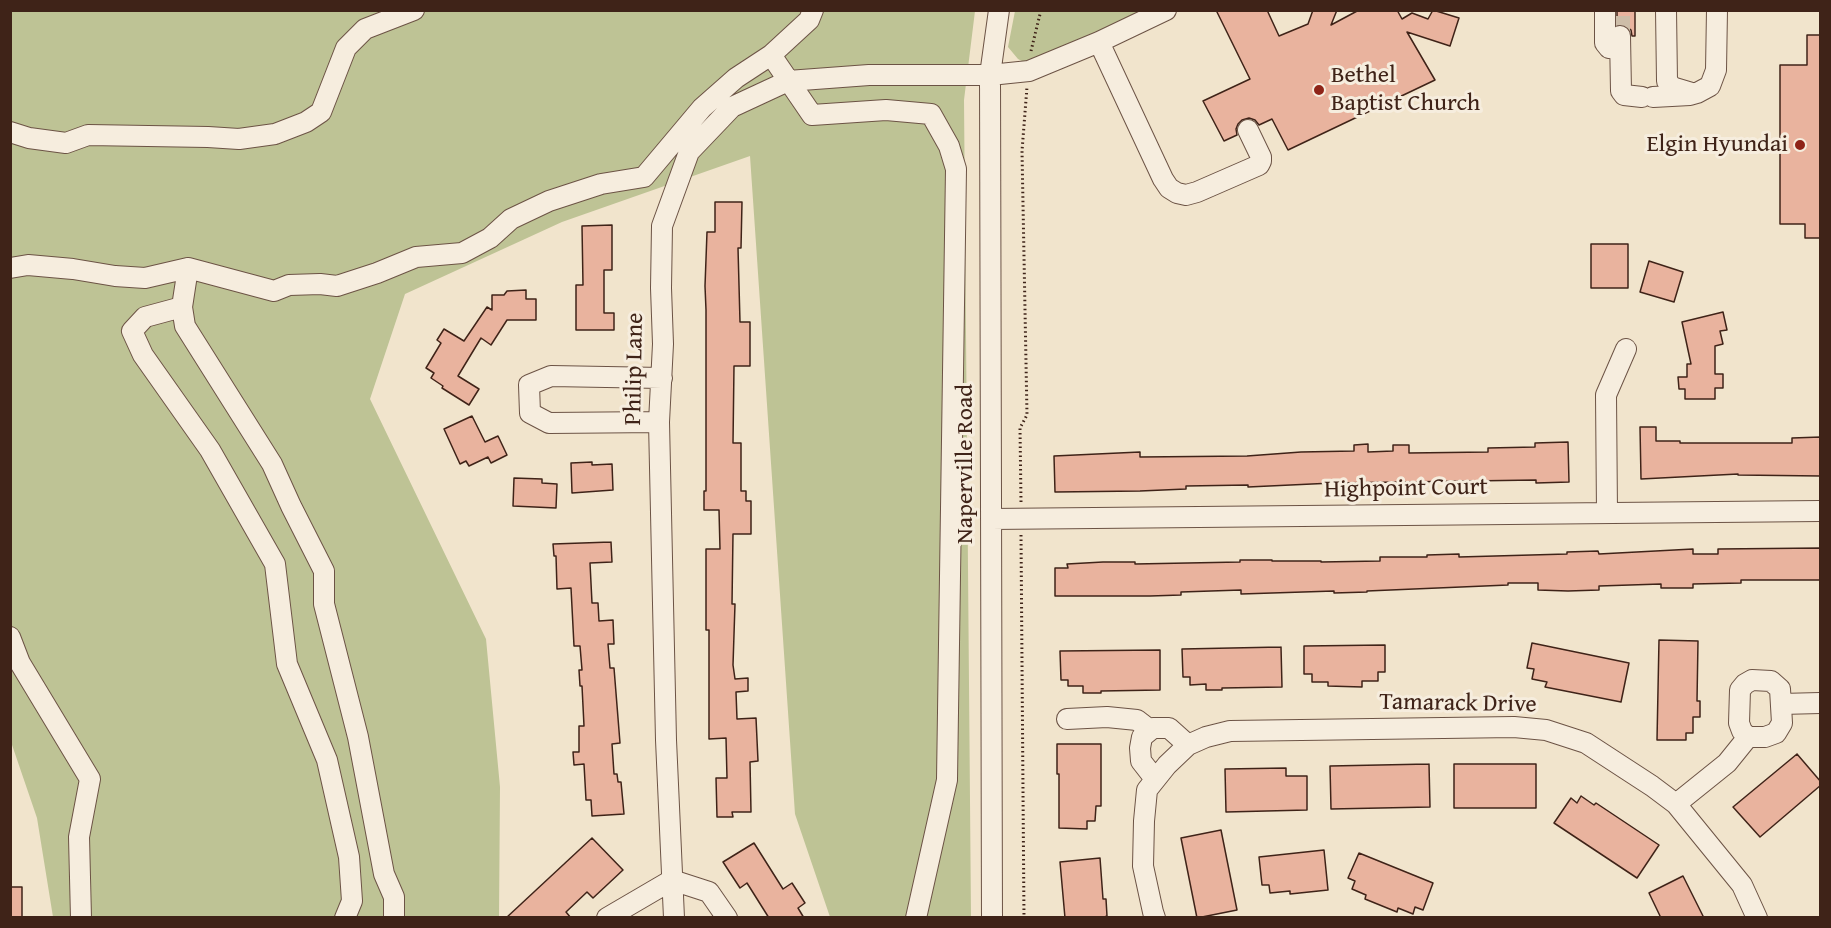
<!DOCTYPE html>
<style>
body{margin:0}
#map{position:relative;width:1831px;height:928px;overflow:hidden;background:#f1e4cc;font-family:"Gentium Book Plus",serif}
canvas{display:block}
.frame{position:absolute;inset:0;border:12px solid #3f2318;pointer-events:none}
</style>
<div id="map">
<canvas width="1831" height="928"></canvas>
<div class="frame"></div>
</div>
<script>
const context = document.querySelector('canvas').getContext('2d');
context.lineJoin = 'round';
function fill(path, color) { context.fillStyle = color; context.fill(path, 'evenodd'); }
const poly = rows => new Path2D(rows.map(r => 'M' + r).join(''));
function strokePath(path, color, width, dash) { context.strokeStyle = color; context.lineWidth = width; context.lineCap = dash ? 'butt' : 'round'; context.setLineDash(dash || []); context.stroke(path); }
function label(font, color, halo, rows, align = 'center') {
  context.font = font + ' "Gentium Book Plus",serif'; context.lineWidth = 6; context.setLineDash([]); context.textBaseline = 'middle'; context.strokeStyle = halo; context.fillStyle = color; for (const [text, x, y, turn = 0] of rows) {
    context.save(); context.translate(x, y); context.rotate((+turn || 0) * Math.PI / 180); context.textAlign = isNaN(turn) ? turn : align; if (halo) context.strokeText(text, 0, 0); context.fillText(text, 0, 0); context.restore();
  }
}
fill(poly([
 [1138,10,1140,15,1039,63,1024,62,1018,59,1008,47,1015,11],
 [10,11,975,11,964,100,971,917,830,917,795,814,750,156,562,222,405,294,370,399,486,639,500,787,499,917,53,917,37,818,10,739]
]), '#bec395');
const building = poly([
 [1216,10,1267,10,1279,36,1308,24,1313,10,1337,10,1331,25,1359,10,1397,10,1402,19,1412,13,1428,19,1433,10,1459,18,1450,46,1407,32,1435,80,1288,150,1272,119,1259,125,1255,120,1249,118,1242,120,1238,124,1236,129,1237,135,1224,141,1203,101,1250,79,1216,10],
 [1617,10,1635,10,1635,36,1632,36,1631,30,1626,26,1617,25,1617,10],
 [1807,35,1821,35,1821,238,1805,238,1805,224,1780,224,1780,65,1807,65,1807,35],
 [715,202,742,202,741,248,738,248,740,322,750,322,750,366,734,366,733,443,741,443,741,491,746,491,746,501,751,501,751,534,733,534,732,604,735,604,733,665,735,679,748,678,748,691,736,692,737,719,756,718,758,761,750,762,751,812,732,812,733,817,717,817,716,778,727,778,726,738,709,739,709,630,706,630,706,549,720,549,719,510,704,510,704,491,706,491,706,310,705,286,707,232,715,232,715,202],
 [612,225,612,270,604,270,604,313,614,313,614,330,576,330,576,285,583,285,582,226,612,225],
 [1591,244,1628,244,1628,288,1591,288,1591,244],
 [1649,261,1683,272,1674,302,1640,292,1649,261],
 [526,290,526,299,536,299,536,320,507,320,491,345,481,338,458,376,479,389,469,405,442,388,443,386,431,378,434,373,426,368,441,343,437,340,444,329,464,341,487,307,492,310,492,295,504,295,507,291,526,290],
 [1723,312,1727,330,1720,331,1723,344,1715,346,1715,374,1723,374,1723,388,1715,388,1715,399,1685,399,1685,389,1679,389,1678,377,1687,377,1687,364,1691,364,1682,322,1723,312],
 [472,416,485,442,498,436,507,455,491,463,488,457,469,466,466,461,460,464,444,429,472,416],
 [1640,427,1656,427,1656,441,1680,441,1680,443,1792,443,1792,438,1821,437,1821,476,1738,475,1738,474,1641,479,1640,427],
 [1568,442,1569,482,1536,483,1536,480,1333,483,1248,487,1248,485,1186,486,1186,489,1140,491,1055,492,1054,456,1140,452,1140,457,1247,456,1301,452,1354,451,1354,445,1368,444,1368,452,1393,451,1393,445,1409,445,1409,453,1488,452,1488,448,1535,447,1535,443,1568,442],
 [592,462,592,465,612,464,613,490,572,493,571,463,592,462],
 [514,478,542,479,542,483,557,484,556,508,513,506,514,478],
 [611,542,612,562,590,563,592,603,598,603,599,621,613,620,614,644,608,644,610,668,614,668,620,743,612,744,614,774,617,774,618,782,621,782,624,814,592,816,591,800,586,800,584,764,574,765,573,752,579,752,579,726,584,726,582,686,580,686,579,670,582,670,580,646,574,646,571,588,557,589,556,556,554,556,553,544,611,542],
 [1821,548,1821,580,1741,580,1741,583,1693,584,1693,588,1661,588,1661,584,1599,586,1599,590,1568,591,1538,590,1538,583,1508,583,1508,585,1367,591,1367,592,1334,593,1334,591,1241,594,1241,590,1181,592,1181,595,1150,596,1055,596,1055,568,1068,568,1067,564,1103,562,1135,562,1135,564,1240,562,1240,560,1272,560,1272,561,1321,561,1321,562,1380,561,1380,557,1427,557,1427,555,1459,554,1459,557,1567,554,1567,552,1598,551,1599,554,1693,549,1693,554,1718,554,1718,549,1821,548],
 [1659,640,1698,641,1697,701,1700,701,1700,717,1693,717,1693,733,1686,733,1686,740,1657,740,1659,640],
 [1532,643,1629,663,1621,702,1545,687,1547,682,1532,679,1534,669,1527,668,1532,643],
 [1385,645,1385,672,1378,672,1378,681,1362,681,1362,687,1328,686,1328,682,1312,682,1312,674,1304,674,1304,646,1385,645],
 [1281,647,1282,687,1222,688,1222,690,1206,690,1206,684,1190,685,1190,677,1183,677,1182,649,1281,647],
 [1160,650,1160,690,1101,691,1101,693,1083,693,1083,686,1068,686,1068,680,1061,680,1060,651,1160,650],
 [1057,744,1101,744,1101,806,1096,806,1095,821,1087,821,1087,829,1059,828,1059,774,1057,774,1057,744],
 [1797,754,1821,782,1821,785,1760,837,1733,807,1797,754],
 [1429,764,1430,807,1331,809,1330,766,1429,764],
 [1454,764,1536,764,1536,808,1454,808,1454,764],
 [1286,768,1286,776,1307,776,1307,810,1226,812,1225,769,1286,768],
 [1581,796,1594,805,1596,803,1659,845,1637,878,1554,823,1571,798,1577,803,1581,796],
 [1221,830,1237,910,1197,918,1181,838,1221,830],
 [592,838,623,870,593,898,587,892,566,912,571,918,506,918,592,838],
 [754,843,783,889,792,883,805,903,798,908,804,918,769,918,747,883,740,888,723,862,754,843],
 [1324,850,1328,890,1290,894,1290,891,1270,893,1269,885,1262,885,1259,857,1324,850],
 [1359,853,1433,883,1423,910,1415,907,1413,914,1398,908,1397,912,1365,899,1366,895,1352,889,1355,881,1348,878,1359,853],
 [1100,858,1103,899,1106,899,1107,916,1102,918,1065,918,1060,862,1100,858],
 [1683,876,1704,918,1661,918,1649,893,1683,876],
 [10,887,22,887,22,918,10,918,10,887]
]);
fill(building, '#e9b39e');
strokePath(building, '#3f2318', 1.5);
strokePath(poly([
 [1620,36,1620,10]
]), '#cdbda8', 20, [20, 10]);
const minor = poly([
 [813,10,809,20,771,55,812,115,886,110,931,114,949,146,956,169,947,780,916,918],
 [1605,10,1605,43,1609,48,1620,49],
 [1666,10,1667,81,1672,87,1692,93],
 [1620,36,1621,91,1624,95,1642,97],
 [1099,42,1163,179,1169,188,1177,193,1186,195,1197,192,1259,165,1261,161,1261,157,1248,130],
 [1653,97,1690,95,1697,93,1710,86,1716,70,1717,10],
 [10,132,29,138,66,143,88,135,208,137,239,139,275,134,306,122,321,112,346,48,365,29,414,10],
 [10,268,28,265,73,269,115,276,145,278,188,268,182,307,185,326,272,464,291,506,324,571,324,604,358,737,384,874,394,897,394,918],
 [188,268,274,291,289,285,320,284,337,286,377,273,416,257,462,253,490,238,511,219,549,201,601,184,644,177,702,108,736,78,771,55],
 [182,307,145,317,132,331,143,355,210,450,275,564,287,664,327,760,349,857,352,901,345,918],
 [659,422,549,423,530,413,529,385,551,376,662,378],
 [1607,513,1606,395,1626,349],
 [991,519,1820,511],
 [10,637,20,663,90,779,79,837,81,918],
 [1781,704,1820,703],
 [1067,719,1107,717,1137,720,1150,730],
 [1155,779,1141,761,1140,748,1142,737,1153,728,1169,728,1188,745],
 [1676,804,1727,763,1748,737,1765,737,1776,733,1782,723,1780,689,1771,681,1752,680,1745,684,1740,690,1739,723,1742,731,1748,737],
 [607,918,672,880,709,892,727,918],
 [674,918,666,740,659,422,663,344,661,288,662,226,689,152,732,107,788,81,869,75,990,75,1029,71,1099,42,1166,10],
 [992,918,990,75,999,10],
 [1155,918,1153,912,1143,866,1144,821,1147,790,1167,765,1188,745,1206,737,1230,731,1514,727,1546,730,1586,743,1652,786,1676,804,1742,885,1757,918]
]);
strokePath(minor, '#6c5345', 22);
strokePath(poly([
 [1031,51,1041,10],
 [1021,502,1020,428,1027,415,1022,151,1027,87],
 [1021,535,1024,918]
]), '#3f2318', 3, [1.5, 3]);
strokePath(minor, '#f6edde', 20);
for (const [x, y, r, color] of [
 [1319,90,6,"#8f2418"],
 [1800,145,6,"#8f2418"]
]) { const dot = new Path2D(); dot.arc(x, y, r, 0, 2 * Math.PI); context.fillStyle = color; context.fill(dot); strokePath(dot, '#f6edde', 2); }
label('24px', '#3f2318', '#f6edde', [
 ["Bethel",1331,76],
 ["Baptist Church",1331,104],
 ["Elgin Hyundai",1788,145,"right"]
], 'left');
label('24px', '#3f2318', '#f6edde', [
 ["Philip Lane",635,369,-89],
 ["Naperville Road",966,464,-90],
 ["Highpoint Court",1406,489,-1],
 ["Tamarack Drive",1458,704,1]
]);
</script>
